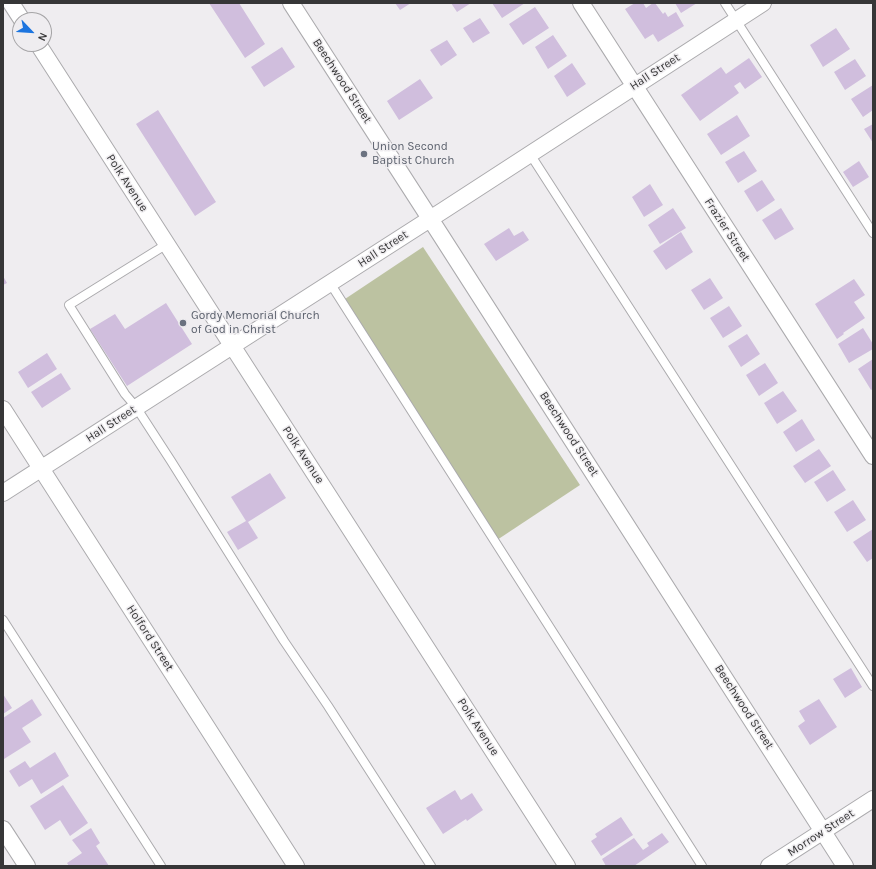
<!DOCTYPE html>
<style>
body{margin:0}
#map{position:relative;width:876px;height:869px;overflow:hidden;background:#efedf0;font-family:Karla,sans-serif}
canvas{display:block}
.frame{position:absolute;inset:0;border:4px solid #363637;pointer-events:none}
.north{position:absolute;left:12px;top:12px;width:40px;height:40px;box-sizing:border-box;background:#efedf0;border:1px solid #a5a4a6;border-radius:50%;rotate:115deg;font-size:11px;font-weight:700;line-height:16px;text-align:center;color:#363637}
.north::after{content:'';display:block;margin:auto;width:14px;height:18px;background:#1c75df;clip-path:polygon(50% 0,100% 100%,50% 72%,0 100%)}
</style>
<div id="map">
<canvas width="876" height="869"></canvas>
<div class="frame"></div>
<div class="north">N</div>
</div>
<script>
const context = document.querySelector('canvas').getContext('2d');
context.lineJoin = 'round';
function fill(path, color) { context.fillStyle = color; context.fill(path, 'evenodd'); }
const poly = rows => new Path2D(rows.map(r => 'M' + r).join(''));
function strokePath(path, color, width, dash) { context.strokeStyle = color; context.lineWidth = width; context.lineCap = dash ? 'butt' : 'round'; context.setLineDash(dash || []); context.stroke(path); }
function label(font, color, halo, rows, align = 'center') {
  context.font = font + ' Karla,sans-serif'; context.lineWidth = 3; context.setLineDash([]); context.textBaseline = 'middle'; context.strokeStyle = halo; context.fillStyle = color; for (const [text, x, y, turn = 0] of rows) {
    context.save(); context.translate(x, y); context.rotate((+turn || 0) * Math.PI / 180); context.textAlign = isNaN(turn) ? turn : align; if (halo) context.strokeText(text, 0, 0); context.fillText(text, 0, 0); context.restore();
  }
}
fill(poly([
 [423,247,580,485,497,540,339,303]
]), '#bcc2a1');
fill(poly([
 [209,3,239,3,265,44,245,58],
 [395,3,411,3,400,10],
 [451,3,471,3,457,12],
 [492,3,525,3,502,18],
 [635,3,643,3,646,8,653,3,655,3,663,14,665,12,668,17,676,12,684,26,658,42,653,34,645,39,625,9],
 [675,3,697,3,681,13],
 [535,7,549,28,523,45,509,24],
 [480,18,490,33,473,43,463,28],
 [836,28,850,49,823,67,810,45],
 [553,35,567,56,548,69,535,47],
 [447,40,457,55,441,66,430,50],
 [282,47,295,67,264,87,251,67],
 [749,58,762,77,745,89,740,82,734,86,739,93,700,121,681,95,721,67,726,74],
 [855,59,866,76,845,90,834,72],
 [572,63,586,84,567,97,554,76],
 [420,79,433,98,399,120,387,101],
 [873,85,873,110,863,117,851,99],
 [158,110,216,202,195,216,136,124],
 [737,115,750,136,721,155,707,134],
 [873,124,873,143,864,129],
 [744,151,757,171,738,183,725,162],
 [859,161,869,177,853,187,843,172],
 [762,180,775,200,757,212,744,191],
 [650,184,663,205,644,217,632,197],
 [673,208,686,228,660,244,648,225],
 [781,208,794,229,775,240,762,220],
 [509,228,514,236,523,231,529,240,496,261,484,244],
 [681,232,693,252,666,270,653,251],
 [3,276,7,283,3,285],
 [710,278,723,298,704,310,691,290],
 [854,279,865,295,854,302,865,318,843,333,844,334,837,339,815,304],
 [166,303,192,344,127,386,90,329,115,314,125,329],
 [729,306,742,326,723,338,710,318],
 [863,328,873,344,873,349,849,363,838,344],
 [747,334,760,354,741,367,728,346],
 [47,353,57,369,28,388,18,372],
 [873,359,873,389,871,390,858,369],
 [765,363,778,383,759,396,746,375],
 [61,373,71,389,42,408,31,392],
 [783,391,797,411,777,424,764,403],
 [802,419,815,440,796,452,783,432],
 [819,449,831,466,805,483,793,466],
 [833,470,846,490,827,502,814,482],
 [270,473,286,498,248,522,258,538,238,550,227,532,246,521,231,497],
 [853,500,866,520,847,532,834,512],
 [873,529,873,558,867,562,853,542],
 [851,668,862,687,845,698,833,679],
 [3,694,12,708,3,714],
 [32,699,42,715,22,728,31,742,4,759,3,757,3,718],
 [819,699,837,727,810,745,798,726,805,721,799,711],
 [55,752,69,776,41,794,32,779,19,787,9,771,25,761,30,768],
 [63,785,88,823,70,836,60,820,45,830,30,806],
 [455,790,461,800,472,793,483,810,467,821,466,819,443,834,426,808],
 [621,817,633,835,601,856,591,841,597,837,595,834],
 [91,828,100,843,96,846,109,866,69,866,67,863,82,853,72,840],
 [662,833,669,842,634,866,606,866,602,859,634,838,643,850,649,846,647,843]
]), '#d0bedd');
const lane = poly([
 [725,3,873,233],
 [530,154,873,686],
 [167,244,69,305,125,394,136,407,171,461,284,641,328,706,431,866],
 [330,283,702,866],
 [3,620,161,866]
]);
const street = poly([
 [11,3,22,20],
 [291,3,440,234,845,866],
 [581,3,873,456],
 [38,44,567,866],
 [3,409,296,866],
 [3,493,444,210,763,3],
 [3,829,27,866],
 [769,866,873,799]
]);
strokePath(lane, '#abaaad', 10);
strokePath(street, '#abaaad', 18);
strokePath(lane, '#fff', 8);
strokePath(street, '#fff', 16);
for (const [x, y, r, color] of [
 [364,154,4,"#6b7280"],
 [183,323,4,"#6b7280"]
]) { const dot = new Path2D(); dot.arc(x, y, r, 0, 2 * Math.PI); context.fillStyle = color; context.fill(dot); strokePath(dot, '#efedf0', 1.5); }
label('12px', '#363637', '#efedf0', [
 ["Hall Street",655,72,-33],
 ["Beechwood Street",342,81,57],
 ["Polk Avenue",127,183,57],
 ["Frazier Street",727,230,57],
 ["Hall Street",383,249,-33],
 ["Hall Street",111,424,-33],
 ["Beechwood Street",569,434,57],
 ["Polk Avenue",303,455,57],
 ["Holford Street",150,638,57],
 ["Beechwood Street",744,707,57],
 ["Polk Avenue",478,727,57],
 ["Morrow Street",821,833,-33]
]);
label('12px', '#5b616d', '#efedf0', [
 ["Union Second",372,147],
 ["Baptist Church",372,161],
 ["Gordy Memorial Church",191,316],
 ["of God in Christ",191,330]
], 'left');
</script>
